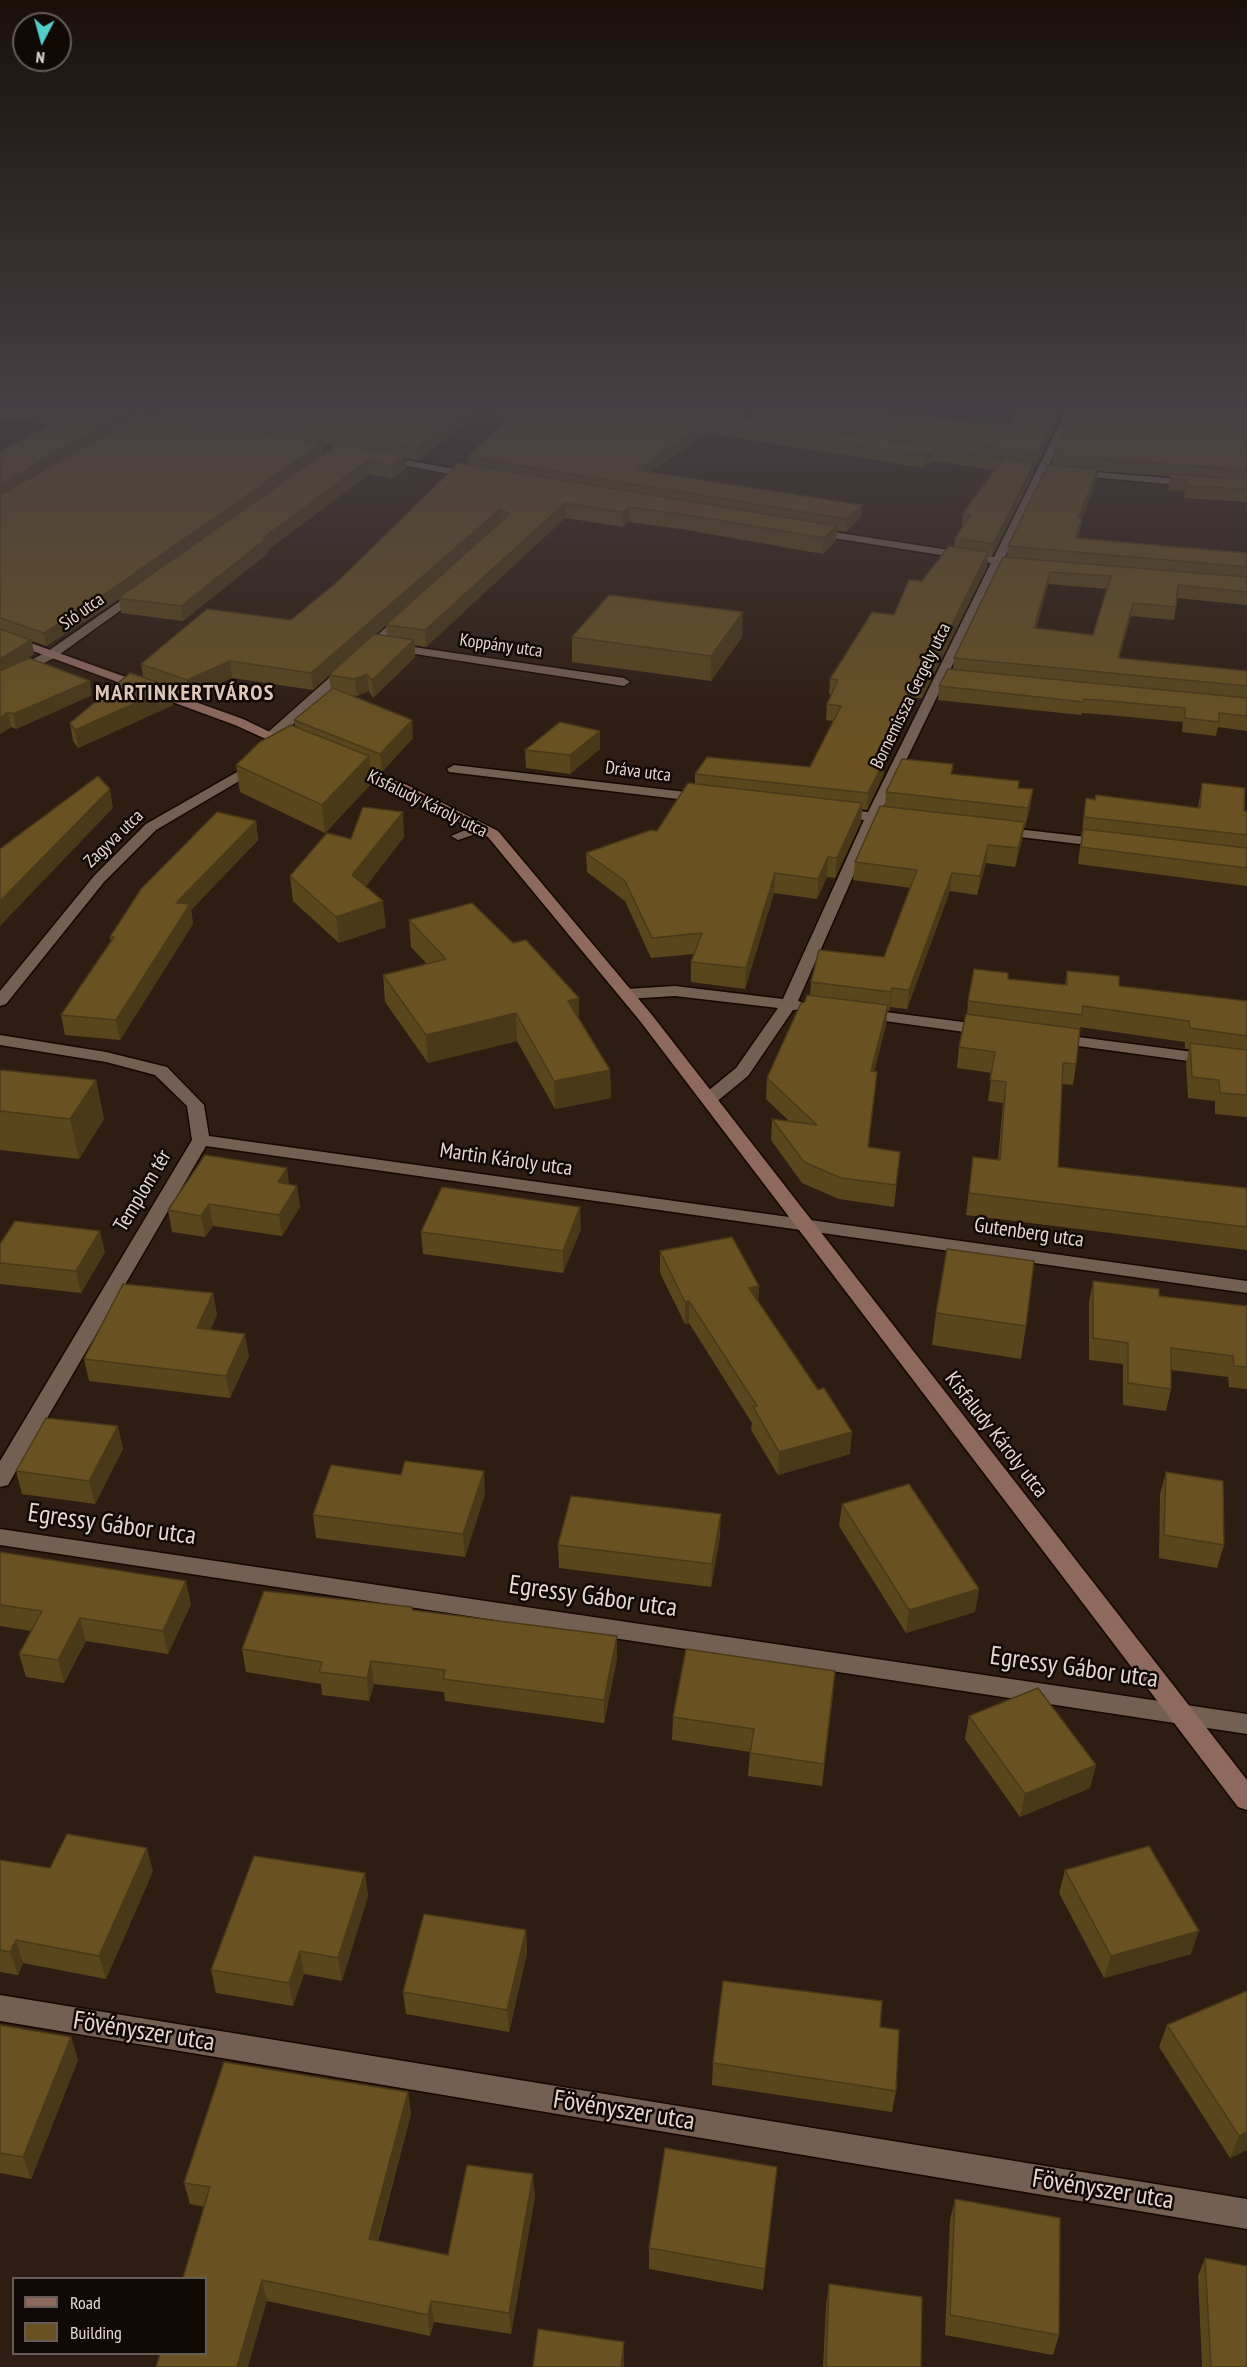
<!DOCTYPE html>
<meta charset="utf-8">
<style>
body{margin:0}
#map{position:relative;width:1247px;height:2367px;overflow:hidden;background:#2e1d12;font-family:"PT Sans Narrow",sans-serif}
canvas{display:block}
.legend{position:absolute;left:12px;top:2277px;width:195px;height:78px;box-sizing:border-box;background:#110905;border:2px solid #655c57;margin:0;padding:8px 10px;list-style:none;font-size:18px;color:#e4d9d1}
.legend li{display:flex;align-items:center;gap:12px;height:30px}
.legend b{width:30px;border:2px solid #655c57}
.north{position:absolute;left:12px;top:12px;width:60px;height:60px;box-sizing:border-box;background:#110905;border:2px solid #655c57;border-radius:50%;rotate:186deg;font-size:16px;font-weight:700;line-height:24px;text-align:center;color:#e4d9d1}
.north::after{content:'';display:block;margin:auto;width:21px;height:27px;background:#53cdca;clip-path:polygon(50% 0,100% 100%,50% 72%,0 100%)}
</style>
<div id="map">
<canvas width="1247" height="2367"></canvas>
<ul class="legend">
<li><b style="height:8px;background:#8e695e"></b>Road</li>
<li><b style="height:16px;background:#695122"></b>Building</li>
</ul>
<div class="north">N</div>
</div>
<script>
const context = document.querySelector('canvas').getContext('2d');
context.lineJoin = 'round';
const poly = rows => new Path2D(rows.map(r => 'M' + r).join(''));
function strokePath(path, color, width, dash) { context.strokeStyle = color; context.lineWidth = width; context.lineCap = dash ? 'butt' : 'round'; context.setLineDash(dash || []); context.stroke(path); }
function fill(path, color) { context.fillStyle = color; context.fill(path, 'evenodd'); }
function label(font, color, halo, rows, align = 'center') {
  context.font = font + ' "PT Sans Narrow",sans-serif'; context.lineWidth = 5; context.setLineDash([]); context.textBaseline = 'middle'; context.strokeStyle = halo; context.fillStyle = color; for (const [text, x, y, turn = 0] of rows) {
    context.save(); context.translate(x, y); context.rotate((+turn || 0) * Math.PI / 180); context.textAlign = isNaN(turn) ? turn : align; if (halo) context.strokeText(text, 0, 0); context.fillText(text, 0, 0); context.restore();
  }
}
const lane = poly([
 [480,824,487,828,485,831,458,840,451,836,480,824]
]);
const street = poly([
 [69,407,89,407,165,422,160,425,69,407],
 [1068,407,1077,407,1004,559,1029,565,1024,568,1001,565,880,814,900,816,907,820,900,824,877,822,798,1001,805,1003,807,1006,805,1009,793,1010,748,1076,715,1103,703,1103,700,1099,703,1095,736,1068,778,1008,675,996,626,999,618,994,626,989,675,986,783,999,864,820,838,817,831,813,838,809,868,812,991,563,814,535,809,532,814,529,994,557,1068,407],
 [382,456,473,472,478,475,473,478,379,461,377,459,382,456],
 [1072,470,1191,480,1196,483,1191,486,1069,475,1069,471,1072,470],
 [136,590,146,592,56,657,0,686,0,677,48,651,136,590],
 [400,615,410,617,277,739,267,739,267,733,400,615],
 [393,644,624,678,630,682,624,686,389,650,389,646,393,644],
 [258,760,265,764,263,767,156,830,104,882,6,1004,0,1006,0,991,94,876,146,824,258,760],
 [454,765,703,794,710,798,703,802,449,772,447,769,454,765],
 [999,827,1105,839,1112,843,1105,847,994,834,994,828,999,827],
 [862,1009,986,1025,994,1030,986,1035,856,1017,854,1014,862,1009],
 [1055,1034,1247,1059,1247,1069,1049,1042,1047,1039,1049,1036,1055,1034],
 [0,1035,106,1052,167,1067,204,1105,209,1136,1247,1281,1247,1293,206,1146,8,1485,0,1487,0,1461,192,1140,187,1106,155,1075,106,1062,0,1045,0,1035],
 [0,1529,1247,1714,1247,1734,0,1545,0,1529],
 [0,1995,1247,2199,1247,2229,0,2021,0,1995]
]);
const secondary = poly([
 [0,632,243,719,299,746,293,750,288,749,235,725,0,639,0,632],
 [350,763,407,785,498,831,652,1015,1247,1780,1247,1810,1238,1807,640,1021,488,837,397,791,345,770,343,767,350,763]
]);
strokePath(lane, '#160701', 3);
strokePath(street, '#160701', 3);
strokePath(secondary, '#160701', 3);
fill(lane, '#745f53');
fill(street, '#745f53');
fill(secondary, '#8e695e');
fill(poly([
 [0,407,152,407,142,414,127,411,129,421,158,415,157,407,486,407,418,460,406,458,406,469,393,479,369,474,268,550,268,553,183,621,121,613,119,599,95,615,46,646,32,641,34,654,19,663,92,695,16,729,11,727,0,734,0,451,50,425,0,417],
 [322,444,335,446,323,454],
 [487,407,754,407,740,417,752,419,752,411,757,407,892,407,885,414,1009,425,1065,407,1037,466,1034,465,1033,475,992,556,988,556,987,567,922,698,915,698,912,704,909,704,885,760,883,776,867,810,862,809,861,822,835,878,827,877,817,899,774,893,745,989,691,982,691,962,694,954,651,958,625,901,587,872,586,853,657,831,695,784,695,774,810,767,834,721,826,720,827,704,831,694,829,694,830,679,894,615,922,581,954,547,955,538,963,525,962,525,963,513,994,470,932,461,924,468,707,433,651,472,861,517,846,532,837,530,836,541,823,554,681,529,629,522,623,527,565,518,426,647,415,645,415,657,373,698,369,691,357,696,350,695,413,738,382,772,370,768,372,783,325,833,240,792,236,765,295,726,294,720,331,690,329,675,313,690,232,678,189,697,171,691,173,705,78,748,73,741,70,723,143,677,141,664,291,620,336,583,468,465,468,457,501,424],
 [386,625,387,636,375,634],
 [1247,407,1247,502,1184,498,1185,491,1168,490,1170,476,1098,471,1097,480,1081,519,1080,531,1078,538,1247,553,1247,605,1177,598,1174,620,1131,616,1119,658,1247,671,1247,731,1218,727,1216,736,1182,732,1183,722,1108,715,1082,713,1081,715,938,700,939,686,953,669,954,658,1007,557,1008,546,1052,465,1053,455],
 [1048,584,1108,589,1093,635,1036,629],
 [572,637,742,637,711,681,572,662],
 [600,749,570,774,526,768,525,750],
 [953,764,952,774,1018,788,1033,789,1030,808,1025,827,1024,827,1022,840,1015,867,986,863,977,895,950,891,907,1009,890,1007,889,1011,887,1011,886,1025,874,1072,869,1147,900,1152,894,1207,839,1199,802,1183,771,1140,772,1119,789,1121,766,1099,767,1078,805,1002,810,995,811,982,884,957,911,888,853,880,855,862,885,806,886,792],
 [1202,783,1244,811,1247,811,1247,886,1078,864,1086,798,1198,808],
 [256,821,258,840,191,910,193,924,120,1040,65,1035,61,1015,111,942,110,937],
 [404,837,366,886,386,927,339,943,293,901,290,876,351,839],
 [409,920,513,943,579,998,579,1020,610,1070,611,1098,555,1109,517,1041,428,1063,385,1002,383,975,427,964,411,947],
 [1067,971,1119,986,1247,1001,1247,1117,1215,1114,1215,1101,1188,1098,1186,1063,1189,1049,1185,1049,1185,1042,1080,1027,1076,1064,1073,1085,1062,1084,1058,1167,1247,1192,1247,1250,966,1215,973,1157,998,1160,1003,1103,988,1101,992,1073,957,1068,959,1047,967,1015,968,1001,1065,985],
 [0,1071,96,1080,104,1119,79,1159,0,1150],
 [289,1184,297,1186,300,1207,282,1236,213,1226,205,1237,172,1232,168,1210],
 [581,1229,563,1273,423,1254,421,1232],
 [0,1244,105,1252,81,1293,0,1284],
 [660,1251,759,1286,758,1302,850,1454,778,1475,751,1430,752,1423,689,1323,685,1324,660,1273],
 [1093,1281,1159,1296,1247,1306,1247,1389,1229,1387,1228,1377,1171,1370,1171,1389,1166,1411,1123,1405,1123,1364,1089,1360,1089,1302],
 [213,1293,217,1315,210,1330,249,1356,230,1398,89,1381,84,1359],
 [936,1313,1026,1326,1021,1359,932,1345],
 [123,1449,95,1504,22,1494,16,1471],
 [1166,1472,1224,1545,1217,1568,1159,1558,1160,1494],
 [401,1475,485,1494,465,1557,316,1538,313,1515],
 [842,1504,979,1589,975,1612,906,1633,839,1526],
 [720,1537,711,1587,559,1568,558,1545],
 [0,1552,191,1604,168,1654,86,1641,64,1683,26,1677,19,1654,31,1631,0,1626],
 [412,1607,413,1610,617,1659,604,1723,445,1701,444,1692,374,1684,369,1701,322,1695,321,1684,246,1672,242,1649],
 [833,1694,822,1786,748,1776,750,1752,672,1740,673,1717],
 [969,1716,1096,1765,1090,1788,1020,1817,965,1739],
 [0,1860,50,1868,153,1871,106,1979,23,1963,18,1975,0,1972],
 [1065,1870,1191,1954,1104,1978,1059,1893],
 [365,1873,368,1896,342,1981,304,1974,293,2006,216,1993,211,1970],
 [526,1930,527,1953,509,2032,406,2014,403,1992],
 [1247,1991,1247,2150,1230,2158,1159,2047,1167,2025],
 [0,2025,71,2037,78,2060,31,2179,0,2173],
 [880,2027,896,2091,892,2112,712,2085,713,2063],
 [408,2092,411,2114,378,2241,448,2255,535,2196,511,2334,434,2322,430,2336,267,2301,205,2207,190,2204,184,2183],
 [777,2167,763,2290,649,2269,649,2248],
 [955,2199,1059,2335,1053,2355,945,2335,950,2220],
 [1205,2258,1247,2367,1202,2367,1198,2276],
 [829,2284,921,2367,823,2367,826,2305]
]), '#5a461d');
fill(poly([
 [141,407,152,407,142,414],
 [471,407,486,407,418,460,417,448],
 [739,407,754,407,735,421,736,409],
 [881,407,892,407,874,424,875,413],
 [1061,407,1065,407,1037,466,1038,454],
 [127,410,129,421,0,498,0,485],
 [708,422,707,433,637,482,637,470],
 [322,443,323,454,95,615,46,646,44,633],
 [933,450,932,461,924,468,925,456],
 [406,455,406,469,393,479,392,465],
 [368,460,369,474,268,550,268,553,183,621,181,606,263,538],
 [1034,463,1033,475,992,556,993,544],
 [1098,469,1097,480,1077,531,1078,518],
 [565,503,565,518,426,647,425,630],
 [862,505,861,517,846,532,846,519],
 [629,507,629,522,623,527,623,512],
 [500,509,501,524,313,690,311,673],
 [1082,519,1080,531,1073,550,1075,538],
 [837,526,836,541,823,554,824,538],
 [988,552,987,567,922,698,923,683],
 [1050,572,1048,584,1032,641,1034,628],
 [1133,603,1131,616,1115,672,1118,658],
 [743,612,742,637,711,681,711,656],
 [31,640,34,654,0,674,0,659],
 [414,640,415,657,373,698,372,680],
 [230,661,232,678,189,697,187,680],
 [367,674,369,691,357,696,355,679],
 [90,681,92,695,16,729,13,714],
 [917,682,915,698,912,704,914,688],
 [171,687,173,705,78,748,75,730],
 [911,688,909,704,885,760,883,776,867,810,868,793,880,759],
 [8,712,11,727,0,734,0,718],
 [412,720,413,738,382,772,380,754],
 [600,731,600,749,570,774,570,755],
 [369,756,372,783,325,833,322,805],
 [110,789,113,808,0,926,0,901],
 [1033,789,1030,808,1025,827,1028,808],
 [862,803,861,822,835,878,837,858],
 [403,812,404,837,355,901,352,875],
 [256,821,258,840,191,910,193,924,120,1040,116,1020,176,903],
 [1025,822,1022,840,1015,867,1018,848],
 [988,845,986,863,977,895,980,876],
 [828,857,827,877,817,899,818,879],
 [775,873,774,893,745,989,746,968],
 [952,873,950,891,907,1009,909,990],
 [383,901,386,927,339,943,336,917],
 [892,988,890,1007,889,1011,891,992],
 [579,998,579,1025,568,1001],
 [888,1005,886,1025,869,1092,871,1071],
 [516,1013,517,1041,428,1063,426,1035],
 [610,1070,611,1098,555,1109,554,1081],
 [96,1080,104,1119,79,1159,70,1119],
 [287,1168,290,1190,278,1182],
 [297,1186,300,1207,282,1236,279,1215],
 [209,1204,213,1226,205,1237,201,1216],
 [580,1207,581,1229,563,1273,563,1251],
 [100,1231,105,1252,81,1293,76,1271],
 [759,1286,758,1309,749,1288],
 [213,1293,217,1315,201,1351,197,1328],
 [689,1301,689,1323,685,1324,685,1302],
 [245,1334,249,1356,230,1398,226,1376],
 [118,1426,123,1449,95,1504,89,1481],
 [852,1432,850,1454,778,1475,779,1452],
 [484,1471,485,1494,465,1557,463,1534],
 [721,1514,720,1537,711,1587,712,1564],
 [186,1581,191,1604,168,1654,163,1631],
 [979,1589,975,1612,906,1633,909,1610],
 [80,1618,86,1641,64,1683,58,1660],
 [617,1636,617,1659,604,1723,604,1700],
 [371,1661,374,1684,369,1701,367,1678],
 [1096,1765,1090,1788,1020,1817,1025,1794],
 [147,1848,153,1871,106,1979,99,1956],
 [365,1873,368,1896,342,1981,338,1958],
 [526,1930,527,1953,509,2032,507,2010],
 [1199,1931,1191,1954,1104,1978,1111,1956],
 [16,1940,23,1963,18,1975,10,1952],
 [300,1951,304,1974,293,2006,289,1983],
 [71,2037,78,2060,31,2179,23,2157],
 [408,2092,411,2114,372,2260,369,2239],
 [1247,2132,1247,2150,1230,2158,1239,2136],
 [533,2174,535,2196,511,2334,509,2313],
 [262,2280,267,2301,248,2367,237,2367],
 [431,2301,434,2322,430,2336,428,2315],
 [624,2342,624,2367,621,2367]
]), '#4a3918');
const building = poly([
 [10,407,114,407,127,410,0,485,0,451,66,416,10,407],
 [167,407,471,407,417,448,167,407],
 [496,407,676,407,1034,463,993,544,955,538,971,514,963,513,1003,459,933,450,925,456,708,422,637,470,862,505,846,519,468,457,507,419,496,407],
 [721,407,739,407,736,409,721,407],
 [757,407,881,407,875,413,1009,425,1017,407,1061,407,1038,454,752,411,757,407],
 [1076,407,1247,407,1247,470,1053,455,1076,407],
 [144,413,322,443,93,602,44,633,0,618,0,495,144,413],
 [338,444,406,455,392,465,368,460,263,538,267,538,181,606,118,598,338,444],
 [459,463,837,526,824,538,681,514,629,507,623,512,565,503,425,630,386,625,506,517,508,513,500,509,311,673,230,661,187,680,141,664,207,609,291,620,336,583,459,463],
 [1048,465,1098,469,1078,518,1082,519,1075,538,1247,553,1247,567,1008,546,1048,465],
 [1170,474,1247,480,1247,489,1186,486,1187,479,1170,478,1170,474],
 [949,546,988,552,923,683,917,682,914,688,911,688,880,759,885,759,868,793,695,774,707,757,810,767,841,706,827,704,838,680,830,679,866,622,872,612,894,615,909,580,922,581,949,546],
 [1003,557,1247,577,1247,592,1178,585,1176,607,1133,603,1118,658,1247,671,1247,686,954,658,1003,557],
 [1050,572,1111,576,1093,635,1034,628,1050,572],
 [609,595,743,612,711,656,572,637,609,595],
 [0,629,31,640,0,659,0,629],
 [374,634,414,640,372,680,367,674,355,679,329,675,374,634],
 [29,658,90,681,13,714,8,712,0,718,0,671,29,658],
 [948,669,1247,698,1247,716,1219,713,1219,722,1185,718,1185,708,1110,701,1084,699,1083,702,939,686,948,669],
 [130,673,171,687,75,730,70,723,130,673],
 [333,688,412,720,380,754,294,720,333,688],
 [560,722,600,731,570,755,525,750,560,722],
 [291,725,369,756,322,805,236,765,260,742,291,725],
 [902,759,953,764,951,774,1019,781,1018,788,1033,789,1028,808,886,792,902,759],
 [98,776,110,789,0,901,0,849,98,776],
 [688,783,862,803,837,858,828,857,818,879,775,873,746,968,691,962,702,933,652,938,625,881,586,853,651,830,657,831,688,783],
 [1202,783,1245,788,1244,811,1247,811,1247,835,1084,817,1086,798,1095,800,1096,795,1200,808,1202,783],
 [880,806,1025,822,1018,848,988,845,980,876,952,873,909,990,892,988,891,992,811,982,819,950,884,957,917,870,855,862,880,806],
 [363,807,403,812,352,875,383,901,336,917,290,876,327,833,351,839,363,807],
 [217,812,256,821,176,903,190,904,116,1020,61,1015,114,937,110,937,141,889,217,812],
 [1083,829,1247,848,1247,868,1081,847,1083,829],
 [472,903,513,943,526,940,579,998,568,1001,610,1070,554,1081,516,1013,426,1035,383,975,446,959,409,920,472,903],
 [974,969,1008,973,1008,979,1067,985,1067,971,1119,976,1119,986,1247,1001,1247,1036,1190,1028,1189,1021,1083,1006,1082,1015,968,1001,974,969],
 [807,995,888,1005,871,1071,877,1072,868,1147,900,1152,896,1185,841,1178,804,1162,772,1119,817,1125,767,1078,801,1003,805,1002,807,995],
 [966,1014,1080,1029,1076,1064,1063,1063,1058,1167,1246,1188,1247,1192,1247,1227,969,1193,973,1157,1000,1160,1006,1082,990,1080,995,1052,959,1047,966,1014],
 [1190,1043,1247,1050,1247,1095,1220,1093,1219,1080,1192,1077,1190,1043],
 [1,1070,96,1080,70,1119,0,1111,0,1071,1,1070],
 [205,1155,287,1168,278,1182,297,1186,279,1215,209,1204,201,1216,168,1210,205,1155],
 [442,1187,580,1207,563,1251,421,1232,442,1187],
 [15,1221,100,1231,76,1271,0,1263,0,1244,15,1221],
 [732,1237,759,1286,749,1288,818,1390,824,1388,852,1432,779,1452,753,1407,757,1406,689,1301,685,1302,660,1251,732,1237],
 [947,1249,1034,1261,1026,1326,936,1313,947,1249],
 [1093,1281,1159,1289,1159,1296,1247,1306,1247,1367,1234,1366,1233,1356,1171,1348,1171,1389,1128,1383,1128,1343,1093,1338,1093,1281],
 [123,1284,213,1293,197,1328,245,1334,226,1376,84,1359,123,1284],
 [46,1418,118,1426,89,1481,16,1471,46,1418],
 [405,1461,484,1471,463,1534,313,1515,331,1465,401,1475,405,1461],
 [1166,1472,1223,1481,1224,1545,1164,1535,1166,1472],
 [909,1484,979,1589,909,1610,842,1504,909,1484],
 [571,1496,721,1514,712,1564,558,1545,571,1496],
 [0,1552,186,1581,163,1631,80,1618,58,1660,19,1654,42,1611,0,1605,0,1552],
 [264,1591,412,1607,412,1610,617,1636,604,1700,443,1679,445,1670,371,1661,367,1678,319,1672,322,1662,242,1649,264,1591],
 [686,1649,835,1671,824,1764,750,1753,754,1729,673,1717,686,1649],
 [1038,1688,1096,1765,1025,1794,969,1716,1038,1688],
 [67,1834,147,1848,99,1956,16,1940,10,1952,0,1950,0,1860,50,1868,67,1834],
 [1149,1846,1199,1931,1111,1956,1065,1870,1149,1846],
 [254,1856,365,1873,338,1958,300,1951,289,1983,211,1970,254,1856],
 [424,1914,526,1930,507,2010,403,1992,424,1914],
 [723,1981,882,2001,880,2027,899,2030,896,2091,713,2063,723,1981],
 [1247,1991,1247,2132,1239,2136,1167,2025,1247,1991],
 [0,2025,71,2037,23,2157,0,2153,0,2025],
 [224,2062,408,2092,369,2239,448,2255,467,2165,533,2174,509,2313,431,2301,428,2315,262,2280,237,2367,156,2367,160,2354,206,2354,206,2278,183,2278,210,2187,184,2183,224,2062],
 [665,2148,777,2167,765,2269,649,2248,665,2148],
 [955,2199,1060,2218,1059,2335,950,2315,955,2199],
 [1205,2258,1247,2266,1247,2367,1211,2367,1205,2258],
 [829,2284,922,2297,921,2367,826,2367,829,2284],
 [538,2329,624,2342,621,2367,533,2367,538,2329]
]);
fill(building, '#695122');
strokePath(building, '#4a3918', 1.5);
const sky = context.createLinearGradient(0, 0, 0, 739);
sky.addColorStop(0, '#19100a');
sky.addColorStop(0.55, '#464044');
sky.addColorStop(1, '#46404400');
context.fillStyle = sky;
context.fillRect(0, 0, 1247, 739);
label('18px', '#e4d9d1', '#110905', [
 ["Sió utca",82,612,-35],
 ["Koppány utca",501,646,8],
 ["Bornemissza Gergely utca",911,696,-64],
 ["Dráva utca",638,772,7],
 ["Kisfaludy Károly utca",427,804,26],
 ["Zagyva utca",114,839,-44]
]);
label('21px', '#e4d9d1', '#110905', [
 ["Martin Károly utca",506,1160,8],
 ["Templom tér",143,1191,-59],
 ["Gutenberg utca",1029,1233,8],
 ["Kisfaludy Károly utca",996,1435,52]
]);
context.letterSpacing = '1.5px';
label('bold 22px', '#dec7b8', '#110905', [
 ["MARTINKERTVÁROS",185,694]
]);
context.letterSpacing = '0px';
label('26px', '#e4d9d1', '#110905', [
 ["Egressy Gábor utca",112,1525,8],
 ["Egressy Gábor utca",593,1597,8],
 ["Egressy Gábor utca",1074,1668,8],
 ["Fövényszer utca",144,2032,9],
 ["Fövényszer utca",624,2111,9],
 ["Fövényszer utca",1103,2190,9]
]);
</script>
